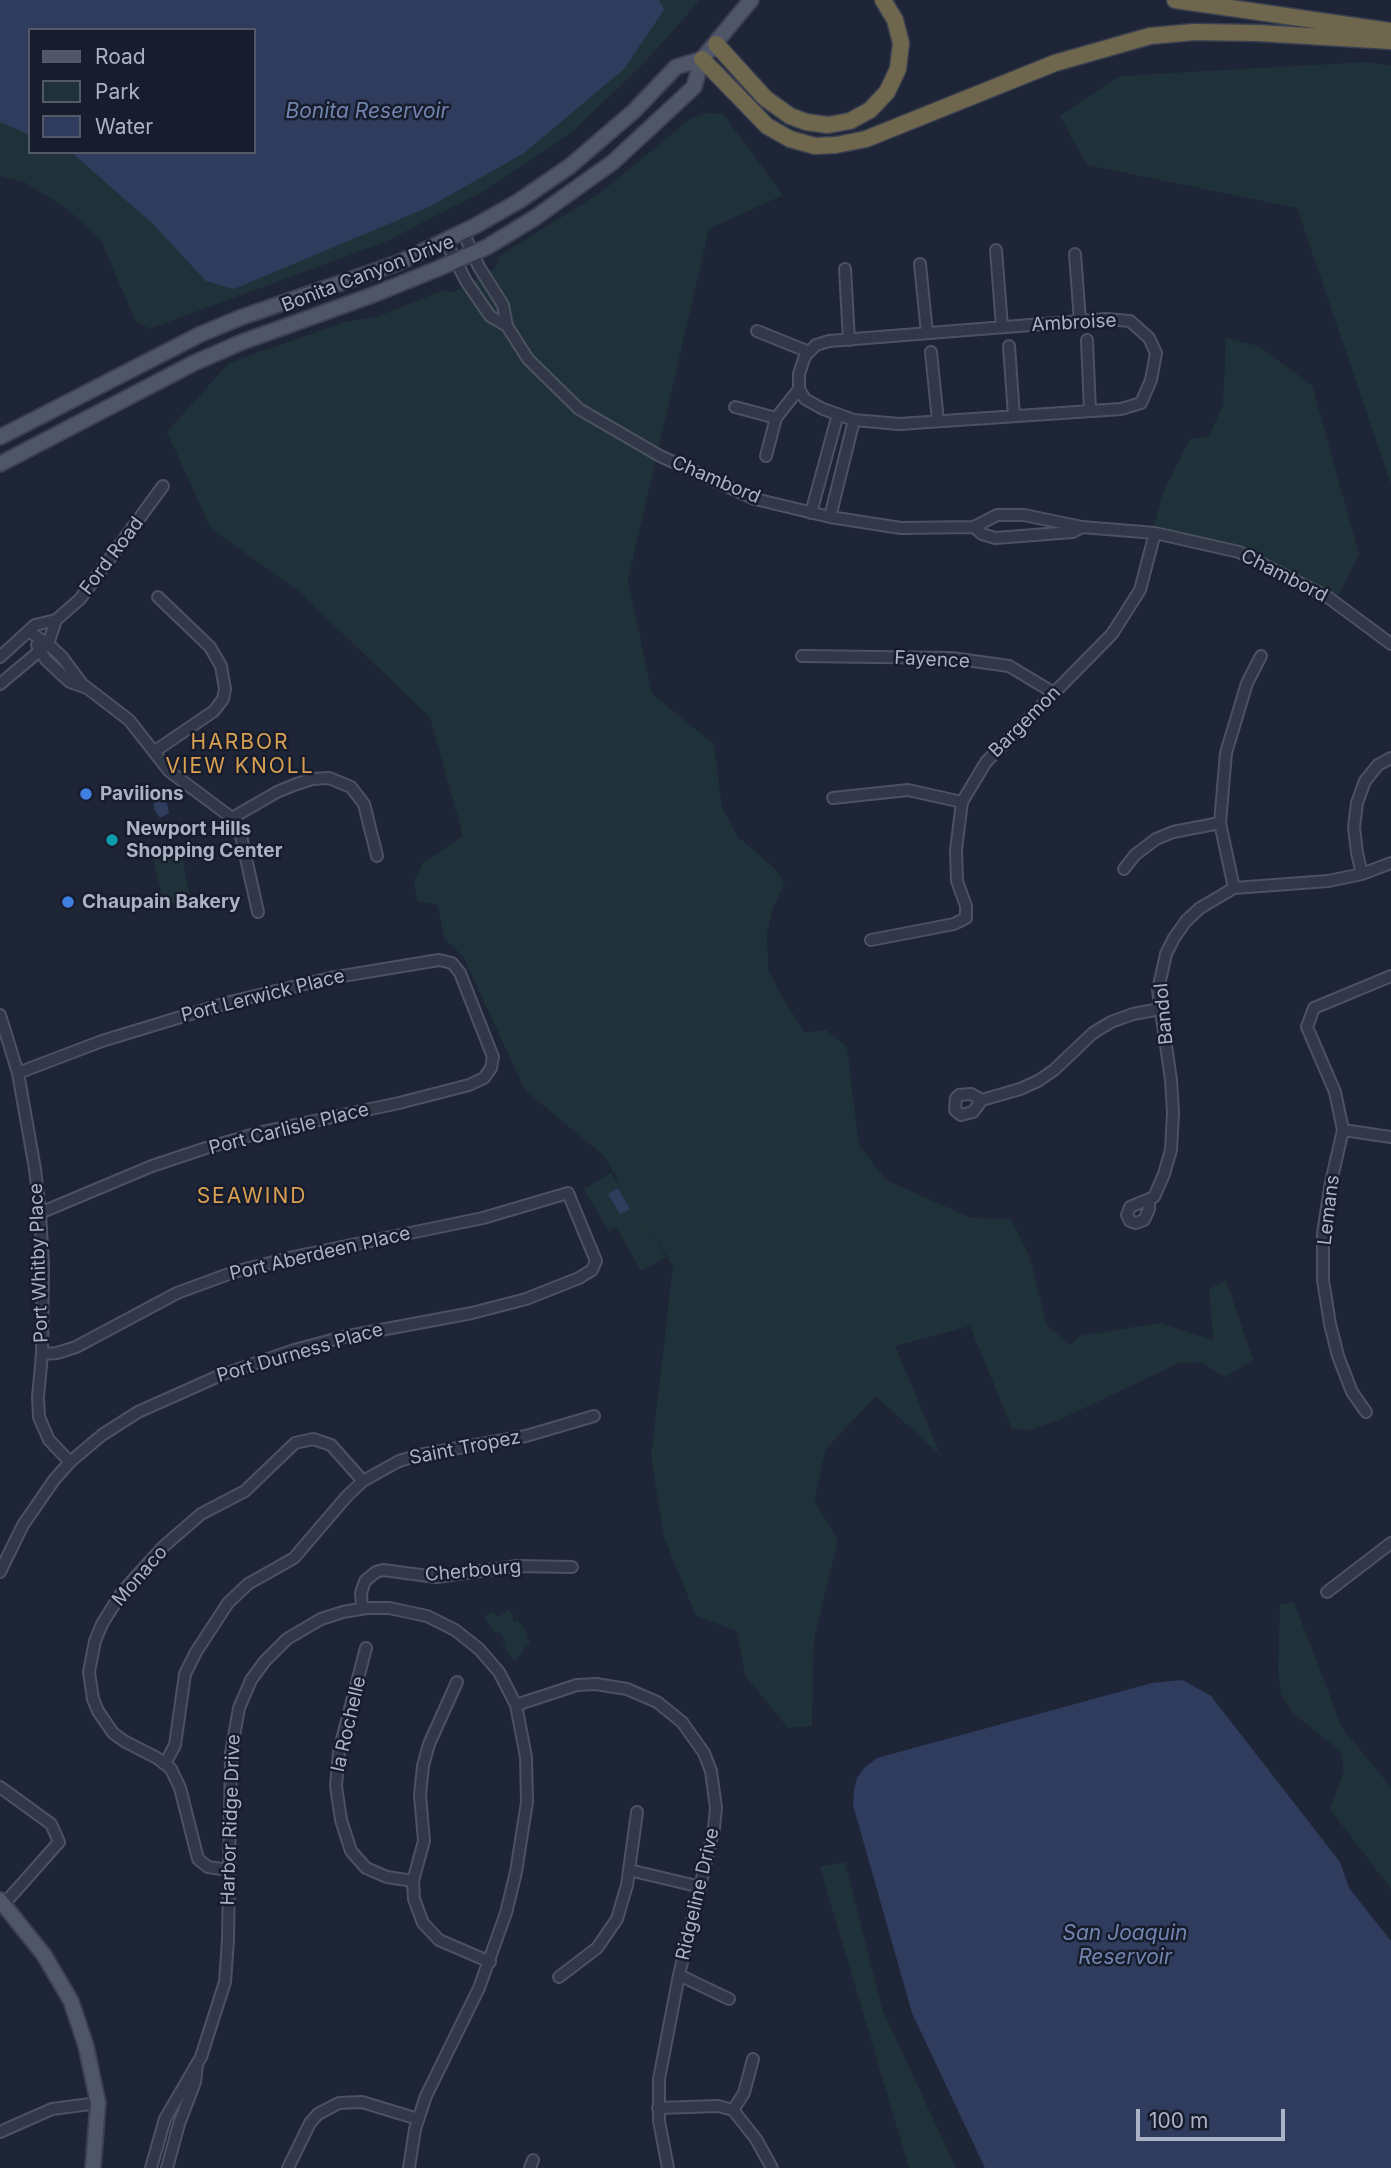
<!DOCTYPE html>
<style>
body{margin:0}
#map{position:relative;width:1391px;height:2168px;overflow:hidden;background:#1e2537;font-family:Inter,sans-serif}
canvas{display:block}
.legend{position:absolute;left:28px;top:28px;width:228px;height:126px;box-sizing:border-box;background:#171d2c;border:2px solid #535969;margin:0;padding:9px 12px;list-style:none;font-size:21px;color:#acb2c5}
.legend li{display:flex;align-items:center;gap:14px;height:35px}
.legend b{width:35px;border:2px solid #535969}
.scale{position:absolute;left:1136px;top:2109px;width:149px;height:32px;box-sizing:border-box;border:4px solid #acb2c5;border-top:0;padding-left:9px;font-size:21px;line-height:24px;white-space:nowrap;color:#acb2c5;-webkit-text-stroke:5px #171d2c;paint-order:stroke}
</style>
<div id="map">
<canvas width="1391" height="2168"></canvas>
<ul class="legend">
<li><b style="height:9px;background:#4f5668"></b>Road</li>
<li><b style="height:19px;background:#203239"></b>Park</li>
<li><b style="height:19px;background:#2f3c5e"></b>Water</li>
</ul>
<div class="scale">100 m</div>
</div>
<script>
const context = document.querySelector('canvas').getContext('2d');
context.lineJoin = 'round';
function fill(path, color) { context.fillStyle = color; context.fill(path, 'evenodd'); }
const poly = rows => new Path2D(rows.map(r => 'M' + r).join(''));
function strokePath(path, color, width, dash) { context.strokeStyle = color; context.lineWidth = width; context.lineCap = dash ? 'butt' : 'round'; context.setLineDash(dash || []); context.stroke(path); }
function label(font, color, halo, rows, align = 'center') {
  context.font = font + ' Inter,sans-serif'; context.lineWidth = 5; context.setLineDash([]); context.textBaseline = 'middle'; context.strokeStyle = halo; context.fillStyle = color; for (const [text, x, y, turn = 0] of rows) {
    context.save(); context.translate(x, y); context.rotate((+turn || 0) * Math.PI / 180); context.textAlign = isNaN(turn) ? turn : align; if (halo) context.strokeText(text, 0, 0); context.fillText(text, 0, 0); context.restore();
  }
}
fill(poly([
 [0,0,700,0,644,63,572,132,486,190,385,242,149,329,135,320,101,240,66,208,24,182,0,176],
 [30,30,254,30,254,152,30,152],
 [1367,62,1391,66,1391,484,1297,208,1087,165,1060,116,1120,76],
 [708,113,723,114,783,195,709,229,628,580,652,694,714,744,722,808,738,837,774,868,785,884,773,907,767,934,768,969,781,995,805,1033,826,1030,847,1047,859,1145,886,1180,971,1218,1011,1219,1030,1258,1047,1326,1071,1345,1079,1336,1159,1323,1213,1340,1209,1289,1226,1280,1253,1360,1225,1377,1201,1362,1179,1363,1061,1419,1030,1430,1012,1429,970,1326,895,1346,941,1456,876,1396,826,1449,814,1500,838,1540,814,1639,812,1726,788,1728,745,1675,737,1631,696,1616,664,1537,651,1456,673,1266,647,1224,666,1257,641,1271,616,1227,609,1232,584,1189,611,1173,616,1181,618,1179,603,1155,525,1090,463,956,444,938,438,905,417,901,414,882,423,863,463,836,430,717,296,589,211,529,167,432,229,363,345,322,376,317,444,290,454,292,496,267,499,256,600,193,691,118],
 [1226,338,1258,346,1312,385,1359,554,1338,596,1253,552,1154,525,1163,493,1190,439,1209,436,1223,404],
 [174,849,181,852,190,898,188,902,169,905,163,901,153,858,156,852],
 [1294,1602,1342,1728,1391,1787,1391,1889,1330,1809,1344,1771,1341,1752,1293,1713,1281,1694,1278,1672,1280,1604],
 [509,1609,514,1617,512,1618,514,1622,518,1620,528,1634,525,1637,531,1643,523,1649,524,1651,514,1661,502,1644,506,1641,500,1633,495,1632,484,1617,493,1611,498,1617],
 [845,1862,882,2009,956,2168,909,2168,820,1867]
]), '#203239');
fill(poly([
 [0,0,659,0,664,10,624,69,524,153,429,207,234,289,206,281,153,224,71,152,254,152,254,30,30,30,30,135,0,122],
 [162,795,166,798,169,813,160,818,155,811,153,800],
 [618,1188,630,1209,620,1214,608,1194],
 [1183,1680,1211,1696,1340,1862,1349,1888,1391,1941,1391,2168,985,2168,912,2013,853,1805,854,1790,857,1778,865,1767,877,1758,1152,1683]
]), '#2f3c5e');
const minor = poly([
 [463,232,479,267,503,305,507,326,528,359,579,409,660,456,755,499,830,517,901,528,974,527,997,515,1024,515,1082,527,1155,533,1239,552,1329,598,1391,644],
 [445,240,466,281,490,316,507,326],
 [996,250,1002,327],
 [1075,254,1080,321],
 [920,264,927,333],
 [845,269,849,340],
 [1106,319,1130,321,1149,338,1156,353,1151,380,1141,403,1121,409,899,424,854,420,823,409,805,399,799,389,799,374,805,356,816,345,829,341,1106,319],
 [757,331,809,352],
 [1087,340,1090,411],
 [1009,346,1014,416],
 [931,352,938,421],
 [735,407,776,418,799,389],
 [766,456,776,418],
 [811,513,838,414],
 [830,517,854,420],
 [974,527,982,534,995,538,1073,532,1082,527],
 [28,631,48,644,62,657,82,684,129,720,169,771,232,818,241,836,258,912],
 [37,645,46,660,61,674,70,682,84,687],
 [802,656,952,658,1009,666,1054,693],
 [0,657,35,625,56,620,80,599,163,486],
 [0,684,48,644,56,620],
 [155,751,214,711,223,699,225,689,221,666,210,647,158,597],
 [833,798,908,790,962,802],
 [232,818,277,792,294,785,312,779,329,778,351,787,364,804,377,856],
 [1124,869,1135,855,1156,839,1173,832,1220,823],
 [1362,874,1357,853,1354,827,1357,803,1365,781,1378,765,1391,758],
 [1234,888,1220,823,1226,753,1247,683,1261,656],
 [871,940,954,924,966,918,966,906,957,881,956,850,962,802,986,762,1112,634,1140,590,1155,533],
 [0,1015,18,1073,35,1169,40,1213,43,1264,42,1354,38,1397,39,1417,49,1440,70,1462],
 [18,1073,102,1041,230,1002,330,978,439,960,452,963,460,973,493,1057,491,1068,484,1078,469,1085,399,1103,262,1132,206,1148,152,1166,40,1213],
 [971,1094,982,1100,973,1112,961,1115,955,1110,956,1098,959,1095,971,1094],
 [982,1100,1020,1089,1038,1081,1054,1070,1093,1033,1111,1022,1133,1014,1160,1009],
 [1343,1130,1391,1137],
 [1149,1201,1149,1209,1144,1220,1136,1223,1130,1221,1127,1215,1130,1207,1154,1197,1164,1174,1171,1150,1173,1113,1171,1080,1158,990,1166,954,1174,938,1186,921,1200,908,1234,888,1328,881,1362,874,1391,863],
 [1366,1412,1352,1392,1338,1356,1330,1324,1323,1280,1323,1233,1331,1182,1343,1130,1335,1092,1307,1027,1314,1008,1391,976],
 [0,1572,23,1525,54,1480,70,1462,102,1435,138,1412,221,1375,294,1350,343,1337,472,1313,526,1299,579,1278,592,1270,596,1261,568,1193,483,1218,293,1257,234,1272,177,1293,76,1347,57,1353,42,1354],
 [1327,1592,1391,1543],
 [362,1609,361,1593,365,1581,376,1572,383,1570,436,1577,517,1566,572,1567],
 [366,1648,339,1751,336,1786,341,1820,351,1851,366,1868,387,1877,413,1881],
 [457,1682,429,1744,423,1766,420,1795,424,1841,413,1881,414,1899,423,1923,439,1940,490,1962],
 [516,1705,577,1685,596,1684,627,1689,657,1702,682,1722,704,1753,711,1771,716,1808,714,1828,679,1975,659,2079,659,2121,668,2168],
 [165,1764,175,1745,185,1674,196,1652,228,1603,248,1584,294,1558,347,1496,363,1481,399,1461,419,1455,526,1436,594,1416],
 [0,1787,51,1824,59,1842,4,1904],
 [229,1870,208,1867,198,1859,180,1788,171,1769,157,1758,124,1741,113,1733,98,1711,93,1699,89,1672,95,1641,102,1624,122,1592,163,1547,201,1514,245,1491,295,1443,313,1439,331,1445,363,1481],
 [629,1870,701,1887],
 [679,1975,729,1999],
 [559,1977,597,1948,617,1919,627,1885,637,1812],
 [658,2108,718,2106,733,2110,756,2139,772,2168],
 [733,2110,744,2093,753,2059],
 [0,2132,52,2109,98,2103],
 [151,2168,165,2119,201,2057,225,1982,228,1940,231,1753,239,1708,251,1680,265,1661,287,1639,321,1619,343,1612,366,1608,389,1608,427,1616,455,1630,479,1649,499,1672,516,1705,526,1757,527,1802,516,1872,506,1913,479,1988,426,2096,415,2129,409,2168],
 [167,2168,179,2124,195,2082,197,2065],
 [288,2168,310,2123,318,2114,339,2103,362,2102,418,2119],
 [530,2168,533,2160]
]);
const major = poly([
 [0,437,201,334,242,317,398,263,475,226,519,201,570,166,634,111,676,67,702,59],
 [0,464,194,363,242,342,370,296,437,269,487,247,536,217,613,162,694,87,702,59,751,0],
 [0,1900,44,1955,71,2001,86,2046,98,2103,93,2168]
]);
const highway = poly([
 [1175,0,1391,31],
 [716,44,765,98,790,116,806,122,828,125,850,121,870,110,887,92,898,69,901,43,895,20,883,0],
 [702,59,767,126,790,139,815,146,836,145,866,139,1055,63,1150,36,1194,32,1258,33,1391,41]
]);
strokePath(minor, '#4c5263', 14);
strokePath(major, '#3b4151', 18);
strokePath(highway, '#393f4f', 19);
strokePath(minor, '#323848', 10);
strokePath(major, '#4f5668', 14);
strokePath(highway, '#6f664e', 16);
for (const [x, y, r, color] of [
 [86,794,7,"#3f7fe0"],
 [112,840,7,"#0f9aa8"],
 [68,902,7,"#3f7fe0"]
]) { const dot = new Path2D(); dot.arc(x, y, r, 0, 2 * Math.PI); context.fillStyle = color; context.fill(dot); strokePath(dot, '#171d2c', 2.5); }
label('19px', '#acb2c5', '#171d2c', [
 ["Bonita Canyon Drive",368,274,-21],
 ["Ambroise",1074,323,-3],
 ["Chambord",716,480,23],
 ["Ford Road",112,556,-53],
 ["Chambord",1284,576,27],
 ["Fayence",932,660,3],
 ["Bargemon",1025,722,-45],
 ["Port Lerwick Place",263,996,-14],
 ["Bandol",1164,1014,-95],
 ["Port Carlisle Place",289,1129,-14],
 ["Lemans",1329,1210,-83],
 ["Port Aberdeen Place",320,1254,-13],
 ["Port Whitby Place",39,1263,-92],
 ["Port Durness Place",300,1353,-16],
 ["Saint Tropez",465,1448,-11],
 ["Cherbourg",473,1571,-5],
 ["Monaco",140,1576,-49],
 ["la Rochelle",349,1724,-77],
 ["Harbor Ridge Drive",231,1820,-88],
 ["Ridgeline Drive",698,1894,-77]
]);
label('bold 19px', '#acb2c5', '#171d2c', [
 ["Pavilions",100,794],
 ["Newport Hills",126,829],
 ["Shopping Center",126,851],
 ["Chaupain Bakery",82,902]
], 'left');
label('italic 21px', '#7284b0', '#171d2c', [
 ["Bonita Reservoir",367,112],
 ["San Joaquin",1125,1934],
 ["Reservoir",1125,1958]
]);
context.letterSpacing = '2px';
label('21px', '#d9a052', '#171d2c', [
 ["HARBOR",240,743],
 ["VIEW KNOLL",240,767],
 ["SEAWIND",252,1197]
]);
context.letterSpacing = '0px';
</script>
